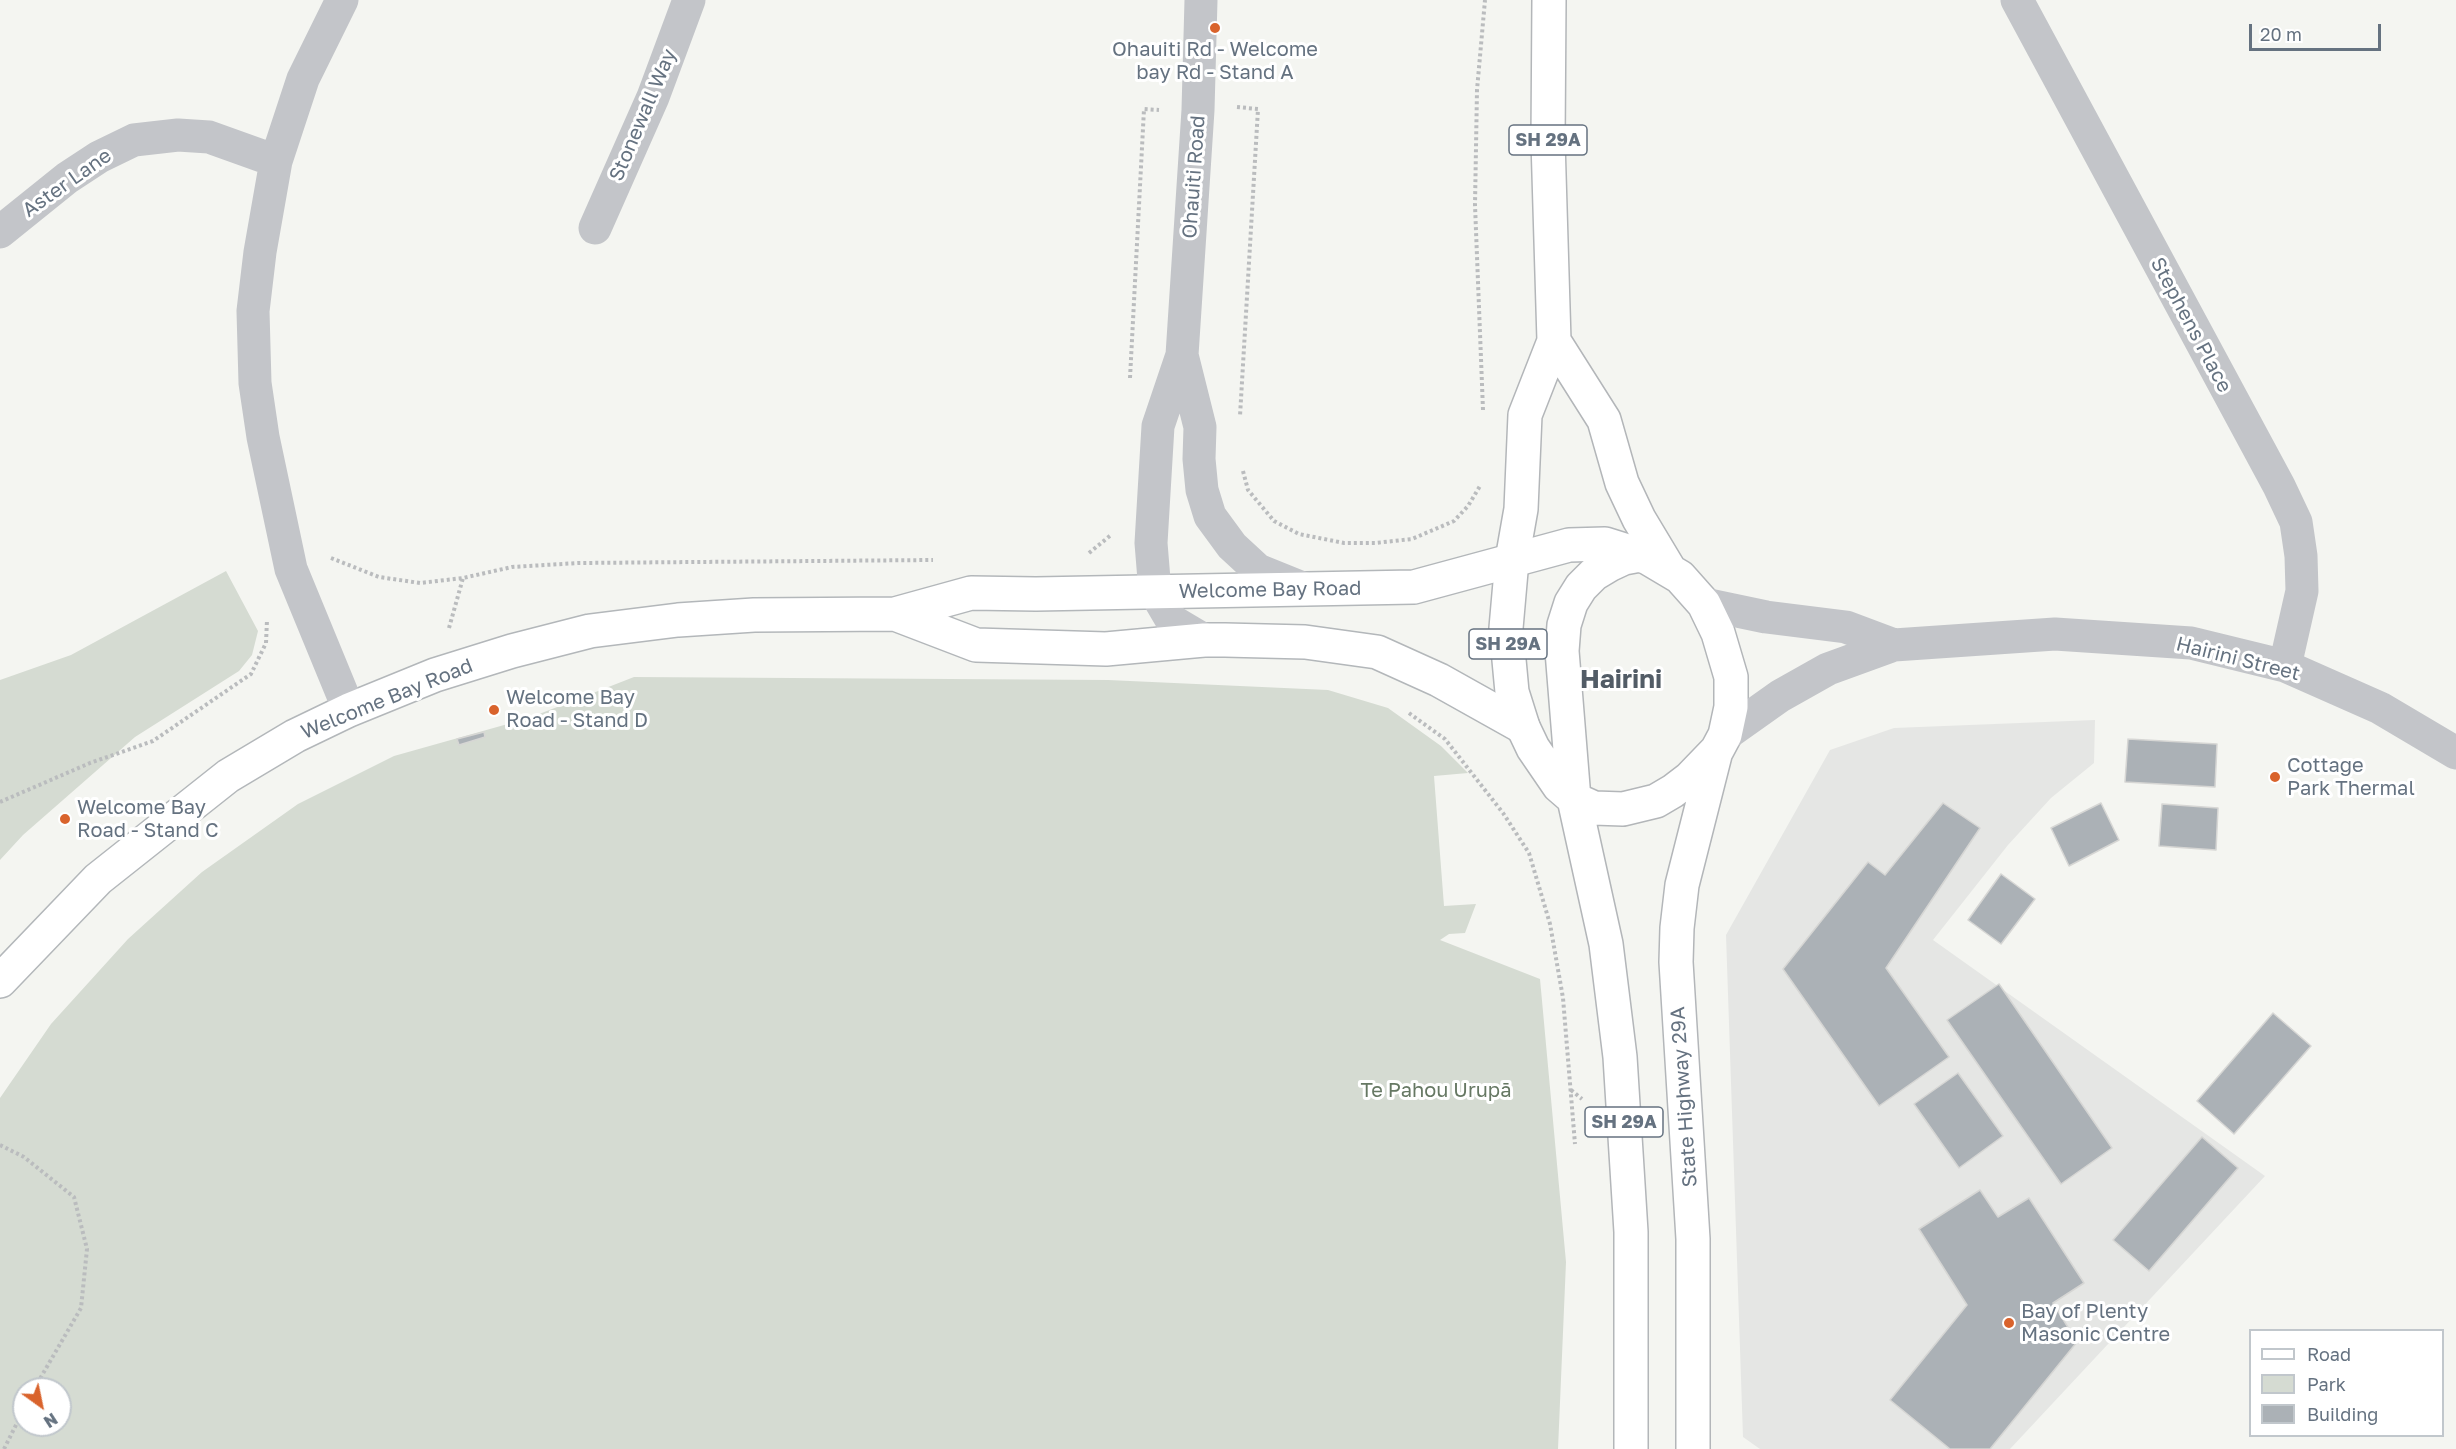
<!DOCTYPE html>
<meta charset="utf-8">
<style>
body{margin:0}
#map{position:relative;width:2456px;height:1449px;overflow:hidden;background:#f4f5f1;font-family:"Golos Text",sans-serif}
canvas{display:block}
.legend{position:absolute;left:2249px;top:1329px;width:195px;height:108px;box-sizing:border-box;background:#fff;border:2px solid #c1c7cc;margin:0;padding:8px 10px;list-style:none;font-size:18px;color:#657280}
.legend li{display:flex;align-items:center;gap:12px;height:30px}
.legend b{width:30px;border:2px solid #c1c7cc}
.north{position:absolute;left:12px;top:1377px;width:60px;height:60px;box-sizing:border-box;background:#fff;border:2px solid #c1c7cc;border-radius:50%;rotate:147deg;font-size:16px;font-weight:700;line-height:24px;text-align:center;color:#657280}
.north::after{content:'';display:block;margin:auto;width:21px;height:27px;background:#d9632c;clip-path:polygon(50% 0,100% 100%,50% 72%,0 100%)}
.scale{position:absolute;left:2249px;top:24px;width:132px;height:27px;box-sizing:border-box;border:3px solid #657280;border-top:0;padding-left:8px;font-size:18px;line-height:21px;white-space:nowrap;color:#657280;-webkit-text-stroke:4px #fff;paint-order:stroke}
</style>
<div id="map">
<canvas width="2456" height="1449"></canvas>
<ul class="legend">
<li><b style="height:8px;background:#fff"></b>Road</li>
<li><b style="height:16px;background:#d5dbd2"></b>Park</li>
<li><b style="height:16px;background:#abb1b6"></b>Building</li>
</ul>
<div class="north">N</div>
<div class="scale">20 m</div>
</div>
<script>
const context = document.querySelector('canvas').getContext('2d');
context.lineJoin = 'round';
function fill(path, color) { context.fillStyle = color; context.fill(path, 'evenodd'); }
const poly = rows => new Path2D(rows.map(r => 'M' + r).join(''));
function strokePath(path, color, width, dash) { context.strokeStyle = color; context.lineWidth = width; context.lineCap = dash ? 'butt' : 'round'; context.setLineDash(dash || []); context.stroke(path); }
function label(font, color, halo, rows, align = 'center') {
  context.font = font + ' "Golos Text",sans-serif'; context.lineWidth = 6; context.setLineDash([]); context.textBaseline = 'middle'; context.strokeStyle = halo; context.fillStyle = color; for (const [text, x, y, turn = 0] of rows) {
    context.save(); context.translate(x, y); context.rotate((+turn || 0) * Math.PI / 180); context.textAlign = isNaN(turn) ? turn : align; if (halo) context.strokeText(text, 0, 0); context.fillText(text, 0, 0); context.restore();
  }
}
fill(poly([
 [2095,720,2094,763,2051,798,2008,845,1933,940,2265,1176,2010,1449,1760,1449,1743,1437,1726,935,1830,750,1894,728]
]), '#e5e6e4');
fill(poly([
 [226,571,258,631,252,655,239,671,135,737,23,835,0,860,0,680,71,655],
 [634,677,1108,680,1328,690,1388,708,1441,746,1468,773,1434,776,1444,906,1476,904,1465,933,1449,934,1440,940,1540,979,1566,1262,1558,1449,0,1449,0,1098,51,1024,128,939,202,872,298,804,394,756,529,718],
 [24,1389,60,1389,60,1425,24,1425]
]), '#d5dbd2');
const building = poly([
 [484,732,485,737,459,745,457,739,484,732],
 [2128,739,2217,744,2215,787,2125,782,2128,739],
 [1943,803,1980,828,1886,968,1949,1057,1879,1106,1783,969,1868,862,1885,875,1943,803],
 [2101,803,2119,840,2069,866,2051,828,2101,803],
 [2162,804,2218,808,2216,850,2159,846,2162,804],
 [2001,874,2035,899,2001,944,1968,920,2001,874],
 [1999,984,2112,1148,2061,1184,1947,1020,1999,984],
 [2273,1013,2311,1046,2234,1134,2197,1101,2273,1013],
 [1958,1073,2003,1136,1959,1168,1914,1104,1958,1073],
 [2202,1137,2238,1168,2149,1271,2113,1240,2202,1137],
 [1980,1190,1998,1217,2029,1198,2084,1283,2053,1303,2077,1342,1990,1449,1950,1449,1890,1400,1967,1305,1919,1229,1980,1190]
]);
fill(building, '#abb1b6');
strokePath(building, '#d6d6d4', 1.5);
const major = poly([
 [895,614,976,645,1106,649,1204,640,1225,640,1305,642,1377,652,1439,680,1523,727],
 [0,981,98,879,228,776,295,736,349,710,435,675,512,651,590,631,678,620,754,615,895,614,971,593,1036,594,1414,587,1569,545,1605,544,1640,555]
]);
const highway = poly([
 [1549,0,1548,141,1554,341,1525,415,1521,509,1512,560,1506,628,1512,692,1523,727,1533,748,1559,786,1574,799,1594,808,1623,809,1656,801,1673,791,1690,778,1717,750,1725,735,1731,707,1731,677,1718,633,1704,604,1680,577,1648,558,1640,555,1624,558,1609,565,1594,574,1581,587,1571,603,1564,625,1562,651,1574,799,1606,944,1620,1057,1631,1232,1631,1449],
 [1554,341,1604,420,1622,483,1639,519,1669,569],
 [1693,1449,1693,1239,1676,962,1677,928,1682,885,1716,751]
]);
strokePath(major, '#b3b7ba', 36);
strokePath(highway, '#b3b6b9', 36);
strokePath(poly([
 [1237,107,1258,109,1240,416],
 [1130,378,1144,109,1159,110],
 [1483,410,1475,205,1477,90,1485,0],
 [1243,471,1248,490,1274,521,1299,534,1344,543,1375,543,1412,539,1454,521,1468,506,1480,486],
 [1089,553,1111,535],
 [331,558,379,577,420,583,463,578,512,567,578,563,933,560],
 [449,628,463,578],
 [1409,713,1445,739,1503,813,1529,853,1550,924,1563,998,1575,1144],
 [0,802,90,763,153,741,251,674,266,643,267,620],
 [1571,1090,1582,1099],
 [0,1145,24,1157,74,1197,87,1249,81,1308,34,1389],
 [4,1449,24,1409]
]), '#babcbe', 4, [3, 3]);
strokePath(poly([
 [342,0,303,79,276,161,260,252,253,311,255,383,263,437,291,569,349,710],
 [1201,0,1198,110,1182,355,1158,426,1151,543,1155,592,1172,621,1204,640],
 [2017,0,2279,486,2296,522,2301,556,2302,591,2285,666],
 [595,228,653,97,689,0],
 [0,232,67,178,99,157,134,140,178,135,209,137,276,161],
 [1182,355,1200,427,1199,459,1202,490,1210,516,1232,546,1258,570,1305,589],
 [1704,604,1766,617,1846,627,1894,645],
 [1725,735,1780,696,1828,669,1894,645,2055,634,2191,643,2285,666,2380,708,2456,753]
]), '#c3c5c9', 33);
strokePath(major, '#fff', 33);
strokePath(highway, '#fff', 33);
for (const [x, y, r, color] of [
 [1215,28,6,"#d9632c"],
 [494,710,6,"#d9632c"],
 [2275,777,6,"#d9632c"],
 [65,819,6,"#d9632c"],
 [2009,1323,6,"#d9632c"]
]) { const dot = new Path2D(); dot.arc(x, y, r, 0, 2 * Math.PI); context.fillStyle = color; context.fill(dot); strokePath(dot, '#fff', 2); }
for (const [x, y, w] of [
 [1548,140,78],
 [1508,644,78],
 [1624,1122,78]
]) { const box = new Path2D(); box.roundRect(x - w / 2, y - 15, w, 30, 4.5); context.fillStyle = '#fff'; context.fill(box); strokePath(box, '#657280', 1.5); }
label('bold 18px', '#657280', null, [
 ["SH 29A",1548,140],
 ["SH 29A",1508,644],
 ["SH 29A",1624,1122]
]);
label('20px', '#657280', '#fff', [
 ["Ohauiti Rd - Welcome",1215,50,"center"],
 ["bay Rd - Stand A",1215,73,"center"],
 ["Welcome Bay",506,698],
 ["Road - Stand D",506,721],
 ["Cottage",2287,766],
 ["Park Thermal",2287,789],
 ["Welcome Bay",77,808],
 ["Road - Stand C",77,831],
 ["Bay of Plenty",2021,1312],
 ["Masonic Centre",2021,1335]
], 'left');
label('20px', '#657280', '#fff', [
 ["Stonewall Way",643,115,-67],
 ["Ohauiti Road",1194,177,-86],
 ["Aster Lane",67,183,-35],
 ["Stephens Place",2191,325,62],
 ["Welcome Bay Road",1270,590,-1],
 ["Hairini Street",2238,659,14],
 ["Welcome Bay Road",387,699,-22],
 ["State Highway 29A",1684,1097,-94]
]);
label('20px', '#667863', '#fff', [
 ["Te Pahou Urupā",1436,1091]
]);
label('bold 26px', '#525c66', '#fff', [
 ["Hairini",1621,680]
]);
</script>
